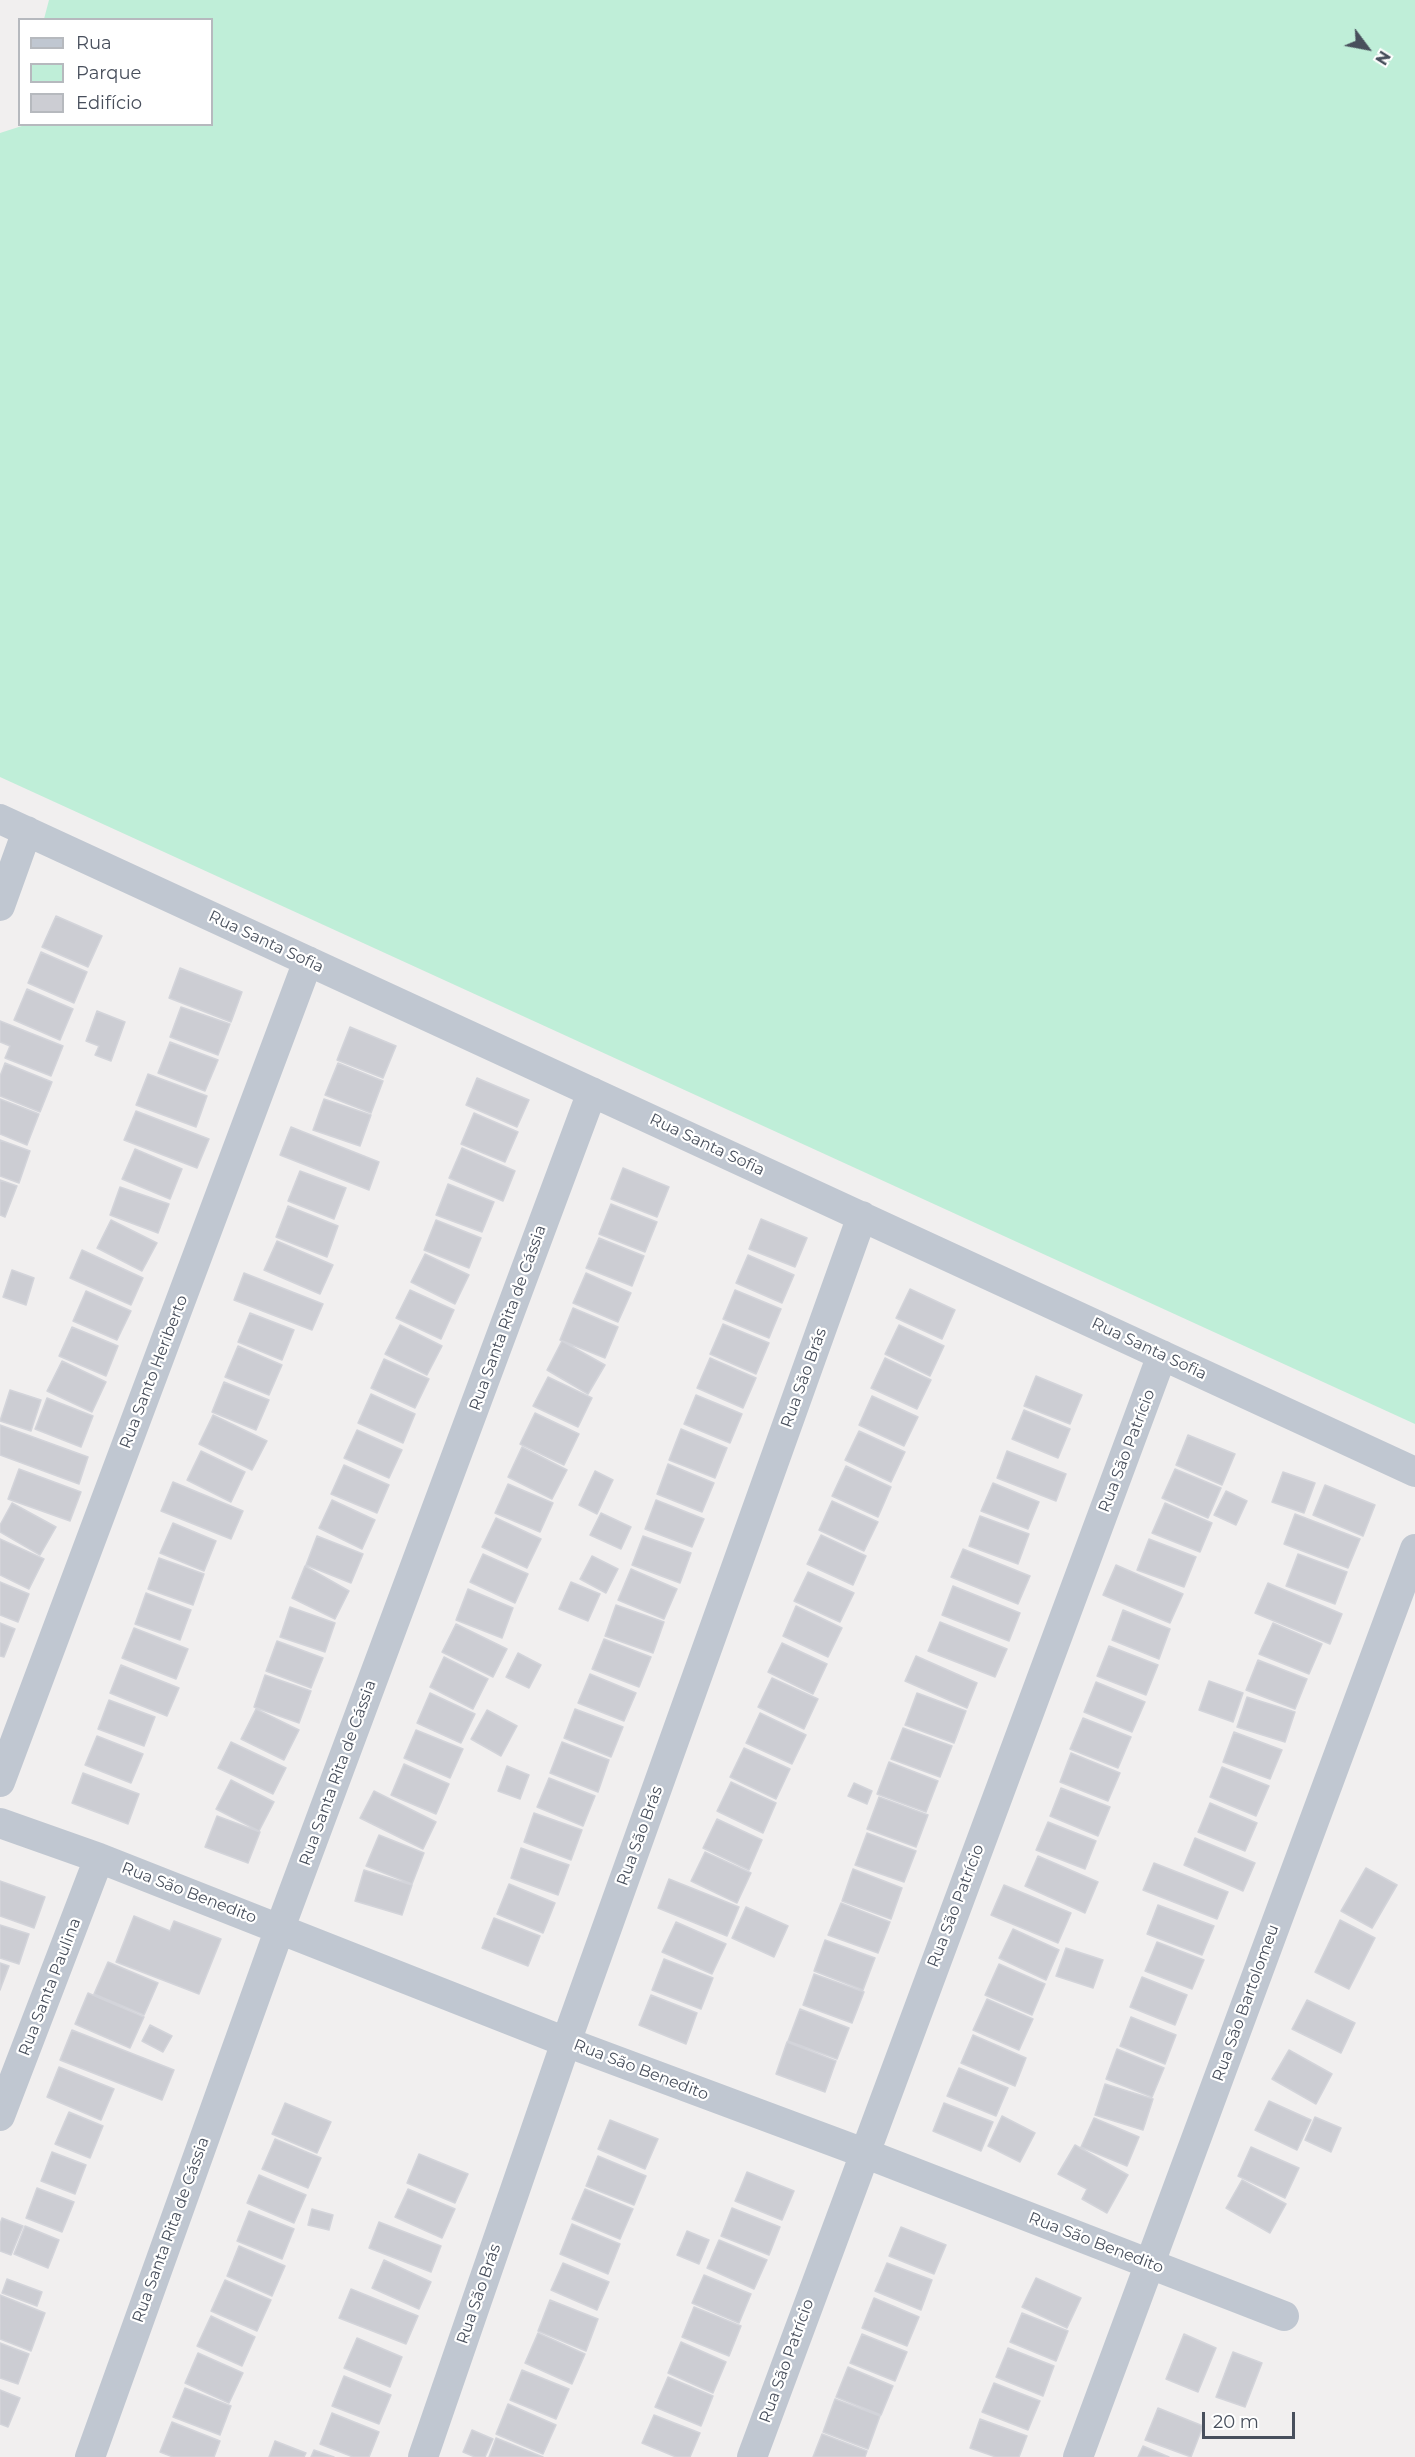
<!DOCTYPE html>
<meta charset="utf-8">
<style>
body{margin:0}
#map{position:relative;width:1415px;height:2457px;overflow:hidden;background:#f1efef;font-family:Montserrat,sans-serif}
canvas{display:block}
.legend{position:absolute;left:18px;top:18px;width:195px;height:108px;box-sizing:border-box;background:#fff;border:2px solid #b6b9be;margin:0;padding:8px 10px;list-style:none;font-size:18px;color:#484f5c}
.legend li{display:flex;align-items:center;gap:12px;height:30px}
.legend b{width:30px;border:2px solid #b6b9be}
.north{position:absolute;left:1337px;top:18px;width:60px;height:60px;-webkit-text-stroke:4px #fff;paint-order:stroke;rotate:122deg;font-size:16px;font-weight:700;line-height:24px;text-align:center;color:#484f5c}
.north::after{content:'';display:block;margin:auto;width:21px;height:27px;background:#484f5c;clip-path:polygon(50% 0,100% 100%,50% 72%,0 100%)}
.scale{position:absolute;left:1202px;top:2412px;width:93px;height:27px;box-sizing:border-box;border:3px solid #484f5c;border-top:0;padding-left:8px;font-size:18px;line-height:21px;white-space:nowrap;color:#484f5c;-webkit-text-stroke:4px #fff;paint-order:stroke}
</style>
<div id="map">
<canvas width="1415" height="2457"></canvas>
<ul class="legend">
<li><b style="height:8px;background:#c0c7d1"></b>Rua</li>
<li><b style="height:16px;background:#bfeed8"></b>Parque</li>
<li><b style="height:16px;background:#cccdd3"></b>Edifício</li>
</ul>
<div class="north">N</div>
<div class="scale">20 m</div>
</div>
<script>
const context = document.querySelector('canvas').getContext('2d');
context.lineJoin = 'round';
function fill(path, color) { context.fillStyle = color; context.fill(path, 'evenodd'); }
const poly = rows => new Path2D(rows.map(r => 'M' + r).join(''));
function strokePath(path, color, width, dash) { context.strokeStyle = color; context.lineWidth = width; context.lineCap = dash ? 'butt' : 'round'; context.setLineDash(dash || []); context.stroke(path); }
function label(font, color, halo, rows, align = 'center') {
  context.font = font + ' Montserrat,sans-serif'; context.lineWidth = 4.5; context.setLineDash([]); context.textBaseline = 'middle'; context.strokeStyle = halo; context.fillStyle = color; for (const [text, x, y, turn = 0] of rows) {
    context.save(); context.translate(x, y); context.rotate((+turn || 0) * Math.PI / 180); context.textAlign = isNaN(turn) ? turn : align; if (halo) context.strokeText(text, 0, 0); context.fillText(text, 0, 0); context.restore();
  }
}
fill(poly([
 [49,0,1415,0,1415,1424,0,777,0,133,28,124,212,124,212,20,44,19]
]), '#bfeed8');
const building = poly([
 [56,916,102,936,88,967,42,947,56,916],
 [41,952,87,972,74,1003,28,983,41,952],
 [180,968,242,992,231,1022,169,998,180,968],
 [27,989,73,1009,60,1040,14,1020,27,989],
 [181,1007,230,1024,218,1055,170,1037,181,1007],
 [97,1011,125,1022,111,1061,95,1055,99,1046,86,1041,97,1011],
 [0,1021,63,1046,51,1076,5,1058,10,1046,0,1042,0,1021],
 [350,1027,396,1046,383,1078,337,1060,350,1027],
 [170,1042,218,1060,205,1091,158,1073,170,1042],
 [5,1063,52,1082,40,1112,0,1096,0,1076,5,1063],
 [338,1063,383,1081,371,1113,325,1095,338,1063],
 [148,1074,207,1096,196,1127,136,1105,148,1074],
 [477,1078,529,1100,517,1127,466,1105,477,1078],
 [0,1099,39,1114,27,1145,0,1134,0,1099],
 [324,1099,371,1115,360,1146,313,1130,324,1099],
 [136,1111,209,1139,197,1168,124,1140,136,1111],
 [474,1113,518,1132,505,1162,461,1144,474,1113],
 [291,1127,379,1162,369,1190,280,1155,291,1127],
 [0,1140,30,1151,19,1183,0,1176,0,1140],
 [462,1148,515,1171,503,1201,449,1178,462,1148],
 [135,1149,182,1169,170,1199,122,1179,135,1149],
 [623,1168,669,1187,657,1217,611,1199,623,1168],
 [300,1171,346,1188,334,1219,288,1201,300,1171],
 [0,1180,17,1186,5,1217,0,1215,0,1180],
 [448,1184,494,1202,482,1232,436,1215,448,1184],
 [120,1187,169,1204,158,1233,110,1215,120,1187],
 [611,1204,657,1222,645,1252,599,1234,611,1204],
 [288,1206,338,1226,327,1257,276,1237,288,1206],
 [761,1219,807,1238,795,1267,749,1249,761,1219],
 [111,1220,157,1243,142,1271,97,1248,111,1220],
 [436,1220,481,1238,469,1268,424,1250,436,1220],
 [599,1238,644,1256,632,1286,586,1268,599,1238],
 [277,1241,333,1265,320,1294,264,1270,277,1241],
 [82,1250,143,1278,131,1305,70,1278,82,1250],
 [425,1254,469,1275,455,1304,411,1282,425,1254],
 [748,1255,794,1275,782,1303,736,1283,748,1255],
 [12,1270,34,1278,26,1305,3,1297,12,1270],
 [244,1273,323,1304,312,1330,234,1300,244,1273],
 [586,1273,631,1293,618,1322,573,1303,586,1273],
 [910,1289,955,1310,942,1339,896,1318,910,1289],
 [410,1290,454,1310,441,1339,396,1318,410,1290],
 [735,1290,781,1309,769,1338,723,1319,735,1290],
 [86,1291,131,1311,117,1340,73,1321,86,1291],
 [573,1308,618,1327,605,1358,560,1340,573,1308],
 [250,1313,294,1330,282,1360,238,1342,250,1313],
 [723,1324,769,1343,756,1374,710,1354,723,1324],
 [400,1325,442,1346,427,1375,385,1354,400,1325],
 [899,1325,944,1346,930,1376,885,1354,899,1325],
 [72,1327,118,1346,106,1376,59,1356,72,1327],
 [562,1341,605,1365,588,1394,547,1370,562,1341],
 [238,1346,282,1365,269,1395,225,1377,238,1346],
 [710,1358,756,1378,743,1408,697,1388,710,1358],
 [885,1358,931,1380,917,1409,871,1388,885,1358],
 [384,1359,429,1379,415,1408,371,1388,384,1359],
 [62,1361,106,1382,92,1412,47,1391,62,1361],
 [1036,1376,1082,1395,1070,1424,1024,1406,1036,1376],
 [548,1377,592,1398,578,1427,533,1406,548,1377],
 [224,1382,269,1400,256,1430,212,1412,224,1382],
 [10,1390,41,1400,31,1431,0,1421,10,1390],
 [371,1394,415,1414,403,1443,358,1423,371,1394],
 [696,1395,742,1414,730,1443,684,1424,696,1395],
 [872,1396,918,1417,904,1446,859,1425,872,1396],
 [47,1398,93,1416,81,1447,35,1429,47,1398],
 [1024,1410,1070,1429,1058,1458,1012,1439,1024,1410],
 [535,1413,579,1434,564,1465,520,1444,535,1413],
 [213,1415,267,1441,252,1470,199,1444,213,1415],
 [0,1425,88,1457,79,1484,0,1455,0,1425],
 [681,1429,727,1448,715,1478,669,1460,681,1429],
 [357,1430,402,1450,389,1478,344,1458,357,1430],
 [859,1431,905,1452,891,1482,845,1460,859,1431],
 [1188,1435,1235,1454,1222,1485,1176,1465,1188,1435],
 [522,1447,567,1470,552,1499,508,1477,522,1447],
 [201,1451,245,1472,231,1502,187,1480,201,1451],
 [1007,1451,1066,1474,1056,1501,997,1478,1007,1451],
 [668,1464,714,1483,702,1512,657,1494,668,1464],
 [344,1465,389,1485,377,1513,331,1494,344,1465],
 [846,1466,891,1487,878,1517,832,1496,846,1466],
 [19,1469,81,1492,70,1521,8,1499,19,1469],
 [1175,1469,1221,1488,1208,1518,1162,1498,1175,1469],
 [595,1471,613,1480,597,1514,579,1505,595,1471],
 [1283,1472,1315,1483,1304,1513,1272,1502,1283,1472],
 [173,1482,243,1511,231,1539,161,1511,173,1482],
 [993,1483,1039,1502,1028,1529,981,1511,993,1483],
 [508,1484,553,1503,540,1532,495,1513,508,1484],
 [1325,1485,1375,1505,1363,1536,1313,1515,1325,1485],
 [1226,1491,1247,1501,1236,1525,1214,1515,1226,1491],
 [332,1500,375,1520,362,1549,319,1528,332,1500],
 [656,1500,704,1519,692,1547,645,1529,656,1500],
 [832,1501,878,1522,864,1551,819,1530,832,1501],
 [12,1503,56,1527,40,1555,0,1532,0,1525,12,1503],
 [1165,1503,1212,1523,1200,1552,1152,1533,1165,1503],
 [601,1513,631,1527,621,1549,590,1535,601,1513],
 [1295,1514,1360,1539,1348,1568,1284,1544,1295,1514],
 [980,1516,1029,1534,1018,1564,969,1546,980,1516],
 [496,1518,541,1539,527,1568,482,1547,496,1518],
 [173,1523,216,1541,204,1571,160,1553,173,1523],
 [821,1535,866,1556,853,1585,807,1564,821,1535],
 [317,1536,363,1554,351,1583,306,1565,317,1536],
 [643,1536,691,1553,680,1583,632,1565,643,1536],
 [0,1539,44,1559,29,1589,0,1575,0,1539],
 [1149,1539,1196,1557,1184,1587,1137,1570,1149,1539],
 [963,1549,1030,1576,1018,1604,951,1577,963,1549],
 [483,1554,528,1574,515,1603,470,1582,483,1554],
 [1298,1554,1347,1572,1335,1604,1286,1586,1298,1554],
 [592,1556,618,1569,606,1593,580,1579,592,1556],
 [159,1558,204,1574,193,1605,148,1589,159,1558],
 [1116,1565,1183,1594,1170,1623,1103,1595,1116,1565],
 [305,1566,349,1591,335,1619,292,1598,305,1566],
 [631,1569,677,1589,664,1619,618,1600,631,1569],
 [808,1572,854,1593,840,1622,794,1601,808,1572],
 [0,1582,29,1594,18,1622,0,1615,0,1582],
 [571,1582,600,1594,588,1621,559,1609,571,1582],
 [1268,1583,1342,1614,1330,1644,1255,1613,1268,1583],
 [953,1586,1020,1613,1009,1641,942,1615,953,1586],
 [468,1589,513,1608,502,1638,456,1620,468,1589],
 [146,1593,191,1610,180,1640,135,1624,146,1593],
 [616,1605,664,1622,653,1653,605,1636,616,1605],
 [796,1606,842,1628,828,1657,783,1636,796,1606],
 [290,1607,335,1623,325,1652,280,1637,290,1607],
 [1123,1610,1170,1629,1159,1659,1112,1640,1123,1610],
 [940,1622,1007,1649,995,1677,928,1651,940,1622],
 [0,1623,15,1629,4,1657,0,1656,0,1623],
 [1273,1623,1322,1644,1309,1674,1259,1654,1273,1623],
 [456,1624,507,1649,493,1677,442,1652,456,1624],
 [134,1628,188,1649,176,1679,122,1658,134,1628],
 [604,1639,651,1657,639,1687,592,1669,604,1639],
 [277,1641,323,1658,311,1688,266,1671,277,1641],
 [782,1643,827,1664,813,1694,768,1672,782,1643],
 [1109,1646,1158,1665,1146,1695,1097,1676,1109,1646],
 [518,1653,541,1665,529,1688,506,1677,518,1653],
 [916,1656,977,1683,967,1708,905,1681,916,1656],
 [444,1657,488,1679,473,1709,430,1687,444,1657],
 [1258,1660,1307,1679,1295,1709,1246,1690,1258,1660],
 [121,1665,179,1688,167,1716,110,1693,121,1665],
 [590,1674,636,1693,624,1721,578,1703,590,1674],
 [265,1675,311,1691,299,1723,254,1707,265,1675],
 [772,1678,818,1699,804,1729,758,1707,772,1678],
 [1209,1681,1243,1693,1233,1722,1199,1710,1209,1681],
 [1096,1682,1145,1702,1132,1732,1084,1712,1096,1682],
 [430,1693,475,1714,461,1743,417,1723,430,1693],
 [917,1693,966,1711,954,1743,905,1725,917,1693],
 [1247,1697,1295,1712,1285,1742,1237,1727,1247,1697],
 [109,1700,155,1717,144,1746,98,1729,109,1700],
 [256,1709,299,1730,284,1760,241,1739,256,1709],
 [575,1709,623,1727,611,1757,564,1738,575,1709],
 [487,1710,517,1726,501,1756,471,1739,487,1710],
 [760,1713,806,1735,792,1764,746,1743,760,1713],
 [1083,1718,1131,1737,1118,1768,1070,1749,1083,1718],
 [903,1728,952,1746,940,1777,891,1759,903,1728],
 [416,1730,463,1749,450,1778,404,1758,416,1730],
 [1234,1732,1282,1750,1270,1779,1223,1762,1234,1732],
 [97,1736,143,1754,131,1783,85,1765,97,1736],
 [231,1742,286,1768,273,1794,218,1768,231,1742],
 [562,1742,609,1760,598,1792,550,1773,562,1742],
 [744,1748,790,1769,776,1799,730,1777,744,1748],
 [1071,1753,1120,1773,1108,1801,1060,1782,1071,1753],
 [889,1762,938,1781,926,1812,877,1794,889,1762],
 [404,1764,449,1784,436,1814,391,1795,404,1764],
 [507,1766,529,1775,520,1799,498,1791,507,1766],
 [1222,1767,1269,1786,1256,1816,1210,1797,1222,1767],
 [83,1773,139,1794,128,1824,72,1803,83,1773],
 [549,1778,595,1796,583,1826,537,1807,549,1778],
 [231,1780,274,1802,259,1831,216,1809,231,1780],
 [731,1782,776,1803,763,1833,717,1811,731,1782],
 [854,1783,872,1791,867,1804,848,1796,854,1783],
 [1061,1788,1110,1807,1098,1836,1050,1816,1061,1788],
 [374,1791,436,1822,423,1849,360,1818,374,1791],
 [879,1797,928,1815,916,1847,867,1829,879,1797],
 [1210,1803,1257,1823,1245,1851,1198,1832,1210,1803],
 [534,1813,582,1830,571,1860,524,1842,534,1813],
 [217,1816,260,1832,248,1863,205,1847,217,1816],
 [717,1819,762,1840,749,1870,703,1848,717,1819],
 [1048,1822,1096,1841,1085,1869,1036,1850,1048,1822],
 [867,1833,916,1851,904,1882,855,1865,867,1833],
 [379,1835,424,1853,412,1884,366,1866,379,1835],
 [1195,1838,1255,1863,1243,1891,1184,1865,1195,1838],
 [521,1848,569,1865,558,1895,511,1878,521,1848],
 [705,1852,751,1873,737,1903,691,1881,705,1852],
 [1038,1856,1098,1882,1085,1913,1025,1886,1038,1856],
 [1154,1863,1228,1892,1217,1919,1143,1890,1154,1863],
 [1366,1868,1397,1885,1372,1928,1341,1911,1366,1868],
 [853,1869,902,1888,891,1919,842,1901,853,1869],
 [364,1870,412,1885,402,1915,355,1901,364,1870],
 [669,1879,739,1907,727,1936,658,1908,669,1879],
 [0,1881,45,1897,34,1928,0,1916,0,1881],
 [509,1884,555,1903,543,1933,497,1914,509,1884],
 [1004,1885,1071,1913,1058,1943,991,1915,1004,1885],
 [841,1903,890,1922,878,1953,828,1935,841,1903],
 [1158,1905,1214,1926,1202,1955,1147,1934,1158,1905],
 [746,1907,788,1926,774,1957,732,1938,746,1907],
 [134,1916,170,1931,174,1921,221,1939,199,1994,116,1962,134,1916],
 [494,1918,540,1936,528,1966,482,1948,494,1918],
 [1340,1920,1375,1938,1349,1989,1315,1972,1340,1920],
 [676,1922,726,1944,712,1974,662,1952,676,1922],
 [0,1925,29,1934,19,1964,0,1958,0,1925],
 [1013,1929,1059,1950,1046,1980,999,1958,1013,1929],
 [825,1940,875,1958,863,1990,814,1971,825,1940],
 [1157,1942,1204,1960,1192,1989,1145,1971,1157,1942],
 [1066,1948,1103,1960,1093,1988,1056,1976,1066,1948],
 [664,1959,713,1978,701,2009,652,1990,664,1959],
 [108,1962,158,1983,144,2015,94,1994,108,1962],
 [0,1963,9,1966,0,1990,0,1963],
 [999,1964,1045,1984,1032,2015,985,1995,999,1964],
 [814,1974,864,1992,852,2023,803,2005,814,1974],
 [1142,1977,1187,1995,1175,2025,1130,2007,1142,1977],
 [88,1993,144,2017,130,2048,75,2024,88,1993],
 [651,1995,697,2013,686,2044,639,2025,651,1995],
 [987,1999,1033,2019,1019,2050,973,2030,987,1999],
 [1307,2000,1355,2023,1341,2053,1292,2029,1307,2000],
 [800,2009,849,2028,837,2059,788,2041,800,2009],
 [1131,2017,1176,2035,1165,2064,1120,2046,1131,2017],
 [150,2025,172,2036,163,2052,142,2041,150,2025],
 [72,2030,174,2070,162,2100,60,2060,72,2030],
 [973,2035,1026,2058,1015,2086,961,2063,973,2035],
 [787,2042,836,2061,825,2092,776,2074,787,2042],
 [1117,2049,1164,2068,1152,2097,1106,2079,1117,2049],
 [1289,2050,1332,2074,1316,2104,1272,2079,1289,2050],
 [59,2067,114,2089,101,2120,47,2097,59,2067],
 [959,2068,1008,2088,996,2116,947,2096,959,2068],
 [1105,2084,1153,2099,1143,2130,1095,2115,1105,2084],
 [1269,2101,1311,2120,1297,2150,1255,2130,1269,2101],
 [285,2103,331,2122,317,2153,272,2134,285,2103],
 [944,2103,993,2122,981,2151,933,2131,944,2103],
 [69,2112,103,2126,90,2158,55,2144,69,2112],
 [1002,2116,1035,2133,1020,2162,988,2146,1002,2116],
 [1315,2117,1341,2128,1331,2152,1305,2140,1315,2117],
 [1094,2118,1139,2137,1127,2166,1081,2147,1094,2118],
 [610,2120,658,2139,645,2169,598,2149,610,2120],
 [275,2139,321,2158,308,2188,262,2169,275,2139],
 [1075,2145,1128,2175,1107,2213,1082,2199,1087,2189,1058,2174,1075,2145],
 [1251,2147,1299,2168,1285,2198,1238,2176,1251,2147],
 [52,2152,86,2165,75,2194,41,2181,52,2152],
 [419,2154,468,2174,455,2203,407,2183,419,2154],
 [598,2156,646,2176,634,2205,586,2186,598,2156],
 [747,2172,794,2191,782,2220,735,2201,747,2172],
 [259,2175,306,2195,294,2223,247,2203,259,2175],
 [1242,2180,1286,2204,1270,2233,1226,2208,1242,2180],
 [37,2188,74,2202,62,2232,26,2218,37,2188],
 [408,2189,455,2209,442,2238,395,2217,408,2189],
 [585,2189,633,2209,620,2239,572,2219,585,2189],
 [732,2208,780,2227,769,2255,721,2236,732,2208],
 [312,2209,333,2215,329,2230,308,2225,312,2209],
 [249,2211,294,2229,282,2259,237,2241,249,2211],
 [2,2218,23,2226,11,2255,0,2251,0,2224,2,2218],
 [379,2222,441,2246,431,2272,369,2248,379,2222],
 [572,2224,620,2244,608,2274,560,2254,572,2224],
 [25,2226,59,2240,48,2268,14,2254,25,2226],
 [901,2227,946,2245,934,2274,889,2256,901,2227],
 [687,2231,709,2240,699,2264,677,2255,687,2231],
 [719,2240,767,2260,754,2289,707,2268,719,2240],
 [239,2246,285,2266,272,2296,227,2276,239,2246],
 [384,2260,431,2282,419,2309,372,2288,384,2260],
 [563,2263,609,2282,597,2310,551,2290,563,2263],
 [887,2263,932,2280,921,2310,875,2291,887,2263],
 [704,2275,751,2294,739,2323,692,2303,704,2275],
 [1036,2278,1081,2298,1067,2328,1022,2307,1036,2278],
 [7,2279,42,2292,37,2306,2,2293,7,2279],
 [225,2280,271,2300,257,2331,211,2311,225,2280],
 [351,2289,418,2316,406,2344,339,2318,351,2289],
 [0,2295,45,2313,31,2351,0,2339,0,2295],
 [874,2298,919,2317,907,2346,862,2328,874,2298],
 [550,2300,598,2319,586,2351,538,2331,550,2300],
 [694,2307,741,2326,729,2356,682,2337,694,2307],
 [1022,2313,1068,2331,1056,2361,1010,2342,1022,2313],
 [211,2316,255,2337,242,2366,197,2346,211,2316],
 [538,2333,585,2354,572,2384,525,2363,538,2333],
 [862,2334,907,2352,895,2381,850,2363,862,2334],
 [1184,2334,1216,2348,1198,2392,1166,2379,1184,2334],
 [357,2338,402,2357,390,2387,344,2368,357,2338],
 [681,2342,726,2362,713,2393,668,2373,681,2342],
 [0,2343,29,2354,18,2384,0,2378,0,2343],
 [1008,2348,1054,2366,1043,2396,996,2377,1008,2348],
 [1233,2352,1262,2363,1245,2407,1216,2397,1233,2352],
 [198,2353,243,2373,229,2403,185,2383,198,2353],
 [848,2367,893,2386,881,2415,836,2397,848,2367],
 [522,2370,569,2389,556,2419,510,2400,522,2370],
 [344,2376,391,2395,379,2424,332,2406,344,2376],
 [668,2377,713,2396,701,2426,655,2407,668,2377],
 [994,2383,1040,2401,1028,2430,982,2412,994,2383],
 [185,2388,231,2406,220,2435,173,2417,185,2388],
 [0,2390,20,2398,8,2427,0,2424,0,2390],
 [835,2399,880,2416,868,2449,823,2432,835,2399],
 [508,2404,556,2425,543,2454,496,2434,508,2404],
 [1158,2408,1203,2426,1191,2457,1145,2440,1158,2408],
 [332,2413,379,2432,369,2457,353,2457,320,2444,332,2413],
 [654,2415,700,2433,690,2457,676,2457,642,2443,654,2415],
 [980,2419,1027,2436,1019,2457,996,2457,970,2448,980,2419],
 [172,2422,220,2441,214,2457,173,2457,160,2452,172,2422],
 [472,2430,493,2439,485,2457,475,2457,463,2452,472,2430],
 [822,2434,867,2451,865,2457,813,2457,822,2434],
 [496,2438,543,2457,489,2457,496,2438],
 [275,2441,306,2453,304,2457,269,2457,275,2441],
 [1143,2446,1169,2457,1138,2457,1143,2446],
 [314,2450,334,2457,311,2457,314,2450]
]);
fill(building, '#cccdd3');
strokePath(building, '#d3d4da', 1.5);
strokePath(poly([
 [0,819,1415,1472],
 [0,906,27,831],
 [0,1782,308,961],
 [0,1823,99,1858,566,2042,864,2153,1284,2316],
 [0,2116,99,1858],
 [90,2457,280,1928,592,1092],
 [423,2457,566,2042,862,1216],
 [752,2457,1162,1355],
 [1078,2457,1415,1549]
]), '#c0c7d1', 30);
label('16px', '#484f5c', '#fff', [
 ["Rua Santa Sofia",266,942,25],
 ["Rua Santa Sofia",707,1145,25],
 ["Rua Santa Rita de Cássia",508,1318,-70],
 ["Rua Santa Sofia",1149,1349,25],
 ["Rua Santo Heriberto",154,1372,-69],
 ["Rua São Brás",804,1378,-70],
 ["Rua São Patrício",1127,1451,-69],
 ["Rua Santa Rita de Cássia",338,1773,-70],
 ["Rua São Brás",640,1836,-70],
 ["Rua São Benedito",189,1893,21],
 ["Rua São Patrício",956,1906,-69],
 ["Rua Santa Paulina",50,1987,-69],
 ["Rua São Bartolomeu",1246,2003,-70],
 ["Rua São Benedito",641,2070,21],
 ["Rua Santa Rita de Cássia",171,2230,-70],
 ["Rua São Benedito",1096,2243,21],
 ["Rua São Brás",479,2294,-71],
 ["Rua São Patrício",787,2361,-70]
]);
</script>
